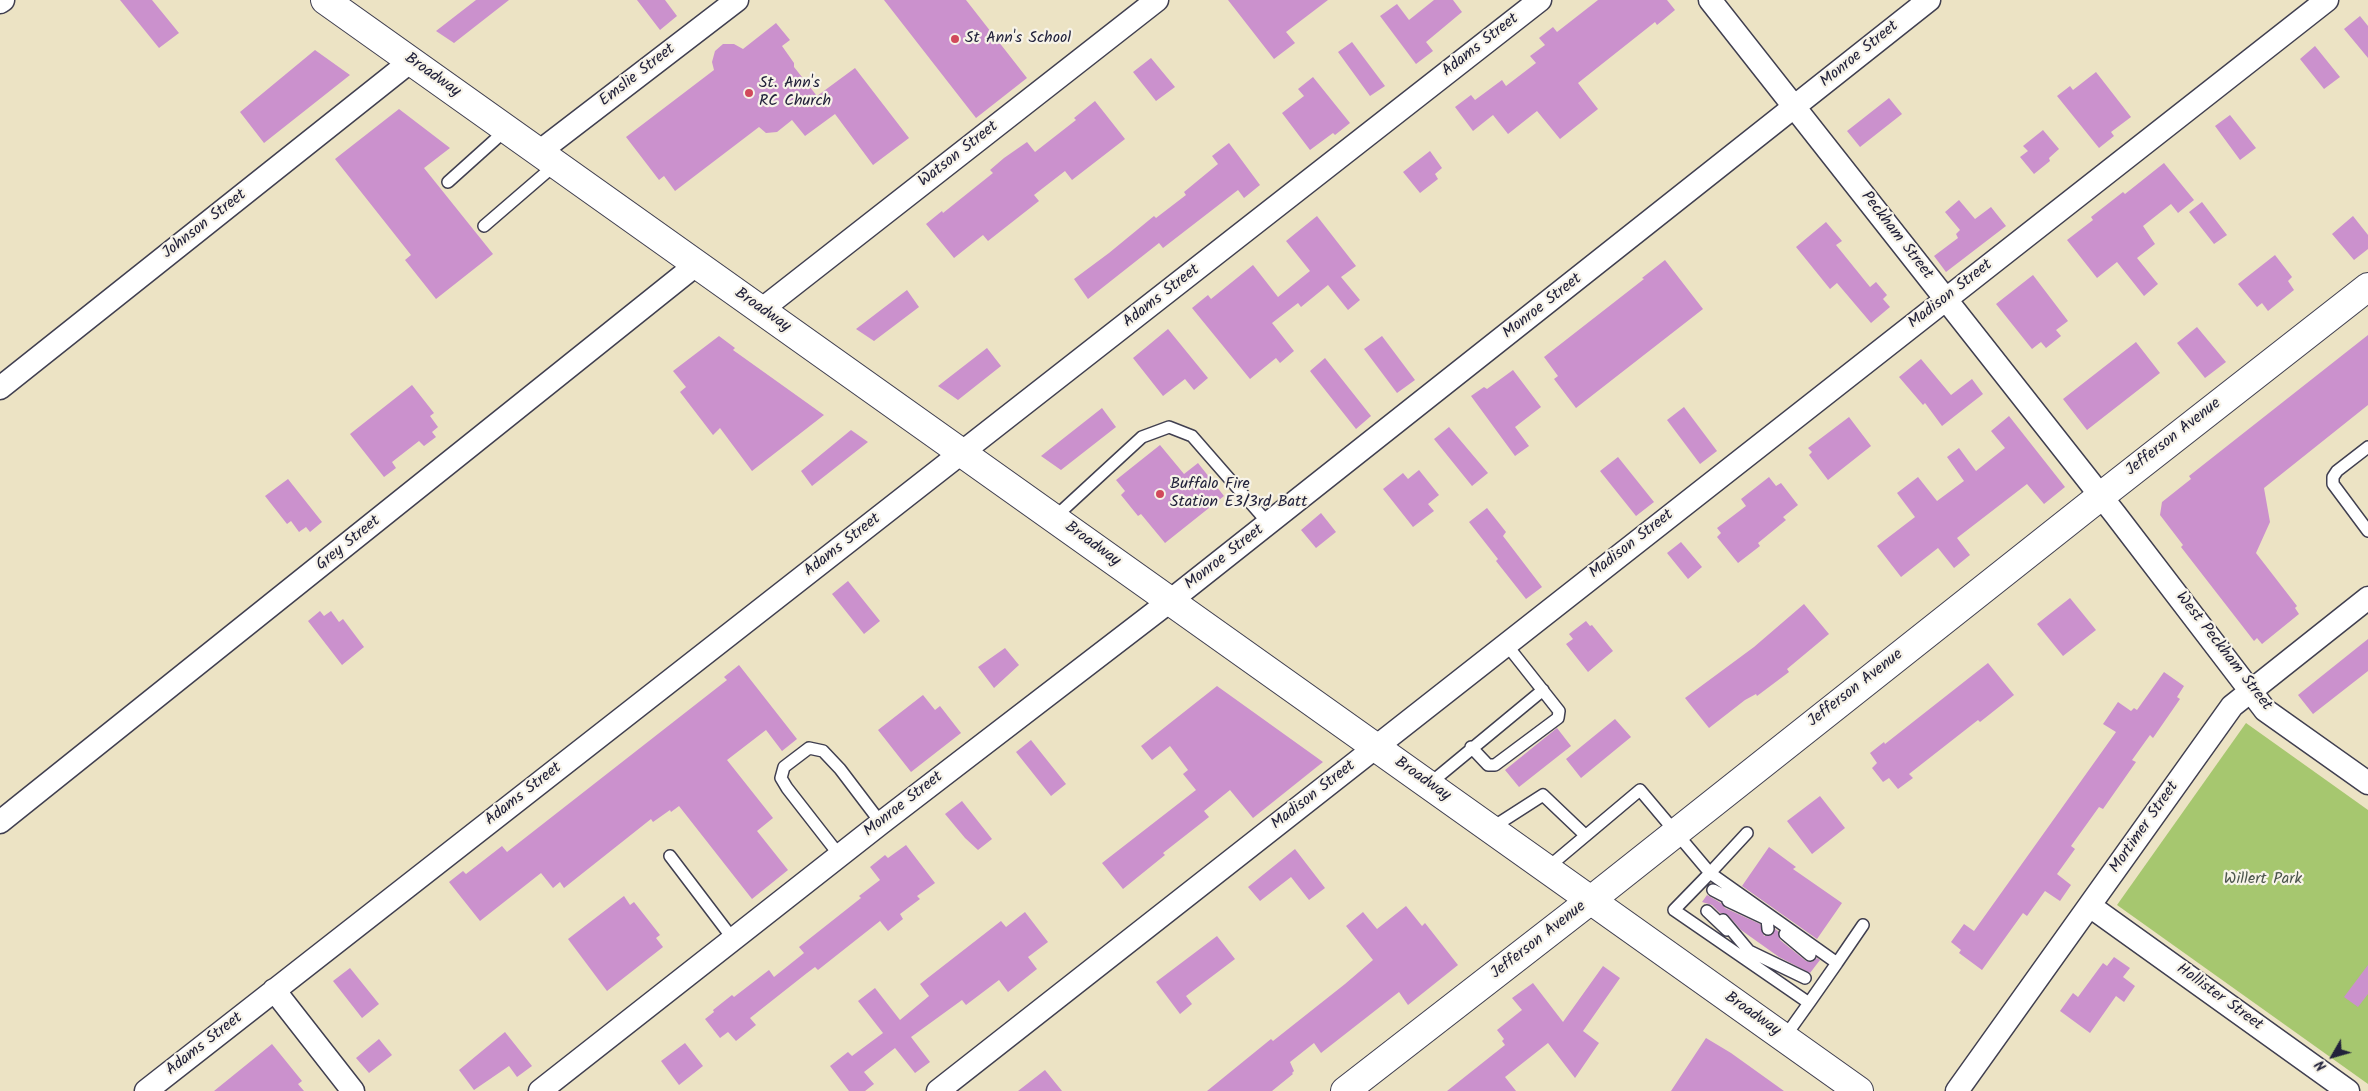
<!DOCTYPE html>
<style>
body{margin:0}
#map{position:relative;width:2368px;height:1091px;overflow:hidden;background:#ece3c4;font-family:Kalam,sans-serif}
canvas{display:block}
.north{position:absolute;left:2308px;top:1031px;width:50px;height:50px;-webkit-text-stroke:4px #f7f3e8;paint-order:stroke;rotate:232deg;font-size:14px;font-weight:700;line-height:20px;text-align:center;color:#22223b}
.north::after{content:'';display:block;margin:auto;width:18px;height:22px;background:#22223b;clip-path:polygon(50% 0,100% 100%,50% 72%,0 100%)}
</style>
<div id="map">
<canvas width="2368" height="1091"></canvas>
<div class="north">N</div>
</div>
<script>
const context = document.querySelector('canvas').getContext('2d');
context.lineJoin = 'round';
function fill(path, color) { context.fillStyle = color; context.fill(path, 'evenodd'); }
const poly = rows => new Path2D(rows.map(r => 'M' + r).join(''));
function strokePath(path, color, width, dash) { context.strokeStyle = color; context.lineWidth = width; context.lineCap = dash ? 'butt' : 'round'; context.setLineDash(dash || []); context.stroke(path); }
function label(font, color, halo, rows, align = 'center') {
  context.font = font + ' Kalam,sans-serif'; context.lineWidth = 4.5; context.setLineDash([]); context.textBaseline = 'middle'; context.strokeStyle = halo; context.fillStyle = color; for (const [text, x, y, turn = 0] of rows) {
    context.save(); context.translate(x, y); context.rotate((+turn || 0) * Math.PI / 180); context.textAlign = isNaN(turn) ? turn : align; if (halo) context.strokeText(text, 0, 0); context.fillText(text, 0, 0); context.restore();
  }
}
fill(poly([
 [2246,723,2368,810,2368,1084,2117,905]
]), '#a6c76f');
fill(poly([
 [120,0,152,0,179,33,159,48],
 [476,0,509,0,454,43,436,31],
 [637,0,665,0,677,16,660,30],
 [884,0,966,0,1027,78,976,118],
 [1228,0,1328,0,1286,32,1295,43,1274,59],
 [1434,0,1453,0,1462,12,1426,42,1433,51,1416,64,1380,16,1397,4,1409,20],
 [1598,0,1667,0,1675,10,1657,25,1655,22,1578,83,1598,109,1560,139,1537,111,1508,134,1493,115,1473,131,1455,107,1471,95,1475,100,1502,80,1506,86,1536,63,1530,56,1545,45,1539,38,1553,27,1557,32],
 [2360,16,2368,26,2368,58,2344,29],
 [776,23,790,40,782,46,794,63,794,67,817,96,855,68,909,138,873,165,835,114,805,136,792,120,777,132,766,133,759,127,675,191,664,176,659,180,626,137,714,70,712,62,715,51,723,44,734,44,743,49],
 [1352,42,1385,86,1370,96,1338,52],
 [2315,46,2340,77,2324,89,2300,59],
 [315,50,350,75,264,143,240,112],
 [1151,58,1175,87,1156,101,1133,72],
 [2096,72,2131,117,2111,132,2114,136,2099,148,2057,96,2070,86,2073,90],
 [1313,77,1350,123,1335,135,1333,133,1310,150,1282,113,1304,96,1298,89],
 [1889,98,1902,114,1860,147,1847,131],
 [1095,101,1125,139,1072,180,1065,171,1034,195,1039,201,988,241,983,235,954,258,926,224,942,211,943,213,993,173,990,170,1004,158,1027,142,1035,152,1076,120,1074,118],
 [399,109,450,148,424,168,493,254,436,299,405,260,411,255,335,159],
 [2230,115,2256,148,2240,160,2215,126],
 [2043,130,2059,149,2049,158,2050,161,2034,174,2020,157,2028,151,2023,146],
 [1229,143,1260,185,1244,198,1238,190,1163,248,1159,243,1088,299,1074,279,1109,253,1154,216,1156,218,1186,195,1184,192,1218,164,1212,156],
 [1430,151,1442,168,1435,174,1438,179,1420,193,1403,172],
 [2164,163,2194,200,2178,213,2171,204,2143,226,2155,244,2137,258,2158,284,2144,296,2117,262,2097,278,2067,240,2093,220,2091,217,2123,192,2125,194],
 [1959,200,1975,219,1991,207,2006,226,1946,272,1934,256,1958,238,1956,234,1960,230,1945,212],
 [2202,202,2227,235,2214,244,2189,212],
 [1317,216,1356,266,1341,277,1360,300,1348,310,1328,285,1301,307,1298,303,1272,323,1294,351,1280,363,1276,358,1250,379,1192,308,1208,295,1211,299,1253,265,1278,297,1310,271,1286,241],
 [2353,216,2368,235,2368,249,2354,260,2332,234],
 [1826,222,1842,241,1836,245,1870,287,1876,282,1887,295,1883,299,1890,307,1871,323,1837,283,1830,289,1796,247],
 [2275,255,2292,277,2288,281,2294,290,2268,311,2262,303,2257,307,2238,284],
 [1665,260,1703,309,1576,408,1554,379,1558,376,1544,357,1644,279,1642,278],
 [2033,275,2068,321,2056,330,2061,336,2046,348,2041,342,2032,349,1996,304],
 [907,290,919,307,874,341,856,329],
 [2197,327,2226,362,2205,378,2177,343],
 [1168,329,1208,378,1194,390,1185,379,1163,396,1133,358],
 [2368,335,2368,405,2264,488,2270,522,2256,553,2297,606,2295,608,2299,614,2262,644,2257,638,2254,641,2181,547,2183,545,2160,515,2162,502,2191,479,2189,476],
 [719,336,735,348,733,350,824,415,752,471,720,428,713,435,680,392,686,387,673,371],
 [1382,336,1415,380,1397,393,1364,349],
 [2136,342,2160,373,2087,430,2063,399],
 [987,348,1001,366,958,400,938,386],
 [1325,358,1371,416,1356,429,1310,371],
 [1921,359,1951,395,1972,379,1983,394,1942,426,1925,403,1923,405,1899,377],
 [1513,370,1541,407,1515,427,1529,446,1515,456,1471,396,1484,387,1487,389],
 [412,385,434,413,430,416,438,427,432,432,436,437,424,446,419,441,392,462,396,468,384,477,350,434],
 [1684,407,1717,451,1700,464,1667,420],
 [1102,408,1116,427,1061,470,1041,456],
 [2009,416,2065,487,2044,504,2027,484,1957,538,1970,555,1954,568,1938,548,1901,577,1877,546,1915,517,1897,493,1918,477,1937,501,1964,481,1947,457,1959,448,1976,471,2005,448,1991,431],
 [1849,417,1871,446,1828,480,1809,455,1812,452,1808,448],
 [1449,427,1488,473,1472,486,1434,439],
 [851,430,868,442,812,486,801,471],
 [1160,445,1184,474,1198,463,1224,496,1165,543,1141,514,1138,516,1121,495,1125,491,1116,480],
 [1618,457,1654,502,1636,516,1600,471],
 [1419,470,1439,495,1428,504,1434,511,1413,527,1383,489,1403,473,1408,479],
 [1769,477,1776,486,1781,483,1798,505,1783,517,1786,520,1758,543,1760,546,1738,563,1717,537,1721,533,1717,528,1746,506,1741,499],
 [288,479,322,522,310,532,306,527,299,532,291,521,287,524,265,496],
 [1487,508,1506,532,1503,536,1542,587,1526,599,1496,561,1498,559,1469,522],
 [1321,513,1336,532,1316,548,1301,530],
 [1681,542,1702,567,1688,579,1667,553],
 [848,581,880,621,864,634,832,594],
 [2070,598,2096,630,2063,656,2037,624],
 [1804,604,1829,634,1787,669,1789,672,1757,696,1756,694,1745,700,1709,728,1685,698,1754,647],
 [320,611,324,616,331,611,339,622,343,619,364,647,342,665,308,621],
 [1586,621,1590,626,1592,625,1613,651,1588,672,1566,644,1573,639,1569,634],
 [2368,639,2368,671,2313,714,2298,695],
 [1005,648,1019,665,994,688,978,667],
 [1988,663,2014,695,1980,722,1978,720,1909,774,1913,778,1898,789,1889,778,1883,782,1872,768,1877,763,1870,753,1884,742,1885,744],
 [739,665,797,739,782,751,766,730,727,760,773,818,757,831,788,870,752,899,679,806,671,812,670,810,653,822,651,819,564,888,560,882,553,888,541,873,480,921,449,882,463,871,466,874,502,846,507,852,727,680,724,677],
 [2164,672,2184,686,2177,697,2180,699,2153,738,2150,735,2132,760,2136,762,2103,809,2099,807,2071,846,2075,849,2057,874,2071,885,2060,901,2045,891,2027,916,2023,913,1982,970,1959,953,1961,950,1951,942,1964,924,1974,931,2116,732,2103,724,2118,702,2131,711,2134,708,2137,710],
 [1217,686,1323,762,1253,818,1230,790,1204,811,1209,817,1163,853,1165,855,1123,889,1102,863,1196,790,1183,774,1188,770,1170,746,1152,760,1141,746],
 [923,695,935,710,940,706,961,733,911,772,878,730],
 [1615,719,1631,737,1581,778,1566,759],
 [1557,728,1571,746,1519,787,1505,770],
 [1031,740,1066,784,1051,796,1016,752],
 [1820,796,1845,828,1812,854,1787,821],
 [962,801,992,839,978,850,965,838,945,814],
 [906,845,935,883,917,896,920,899,900,914,903,919,888,931,880,921,818,970,815,967,807,973,750,1018,756,1025,736,1041,728,1032,720,1038,705,1019,714,1012,713,1010,732,995,734,997,769,970,774,977,804,953,799,947,861,898,859,896,880,880,870,867,885,855,888,858],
 [1769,847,1796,867,1793,869,1842,903,1817,939,1742,886],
 [1295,849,1325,888,1309,900,1291,877,1260,901,1248,887],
 [1707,895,1721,903,1725,908,1760,924,1764,936,1772,935,1775,929,1778,931,1780,940,1806,961,1812,962,1817,958,1820,960,1810,973,1779,957,1741,930,1728,915,1720,913,1712,905,1702,902],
 [624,896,630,905,634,902,660,935,656,938,663,947,607,991,568,939],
 [1406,906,1422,926,1425,923,1458,965,1408,1005,1399,992,1321,1053,1314,1043,1290,1062,1294,1071,1292,1073,1293,1074,1272,1091,1207,1091,1271,1039,1273,1041,1345,984,1373,960,1346,926,1363,912,1377,929],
 [1025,912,1048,942,1028,957,1037,969,1008,992,999,980,966,1005,962,1000,911,1037,930,1062,915,1073,895,1048,864,1072,874,1084,865,1091,849,1091,830,1066,848,1052,852,1056,883,1033,858,1001,875,988,900,1020,929,996,920,984,1001,921,1006,927],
 [1217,936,1235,959,1186,996,1192,1004,1180,1014,1156,982],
 [2114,957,2130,968,2123,977,2135,986,2124,1002,2116,996,2090,1033,2060,1011,2073,993,2078,997,2103,963,2107,966],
 [2368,965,2368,994,2358,1007,2344,997],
 [1603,966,1620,978,1583,1031,1599,1043,1575,1078,1548,1043,1505,1077,1516,1091,1447,1091,1505,1045,1502,1041,1504,1039,1497,1030,1522,1010,1512,998,1533,983,1563,1022],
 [350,968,379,1004,362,1018,333,981],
 [505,1032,532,1066,517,1077,509,1066,474,1090,459,1070],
 [1706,1038,1731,1053,1784,1091,1671,1091],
 [379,1039,392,1055,369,1073,356,1058],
 [685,1043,703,1066,679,1085,661,1061],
 [272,1044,302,1081,298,1084,304,1091,214,1091],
 [1045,1070,1062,1091,1018,1091]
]), '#cb91cd');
const service = poly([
 [448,182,507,129],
 [484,226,556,164],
 [2368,447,2337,471,2333,477,2333,484,2368,531],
 [1054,518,1142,437,1169,427,1192,436,1268,523],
 [1471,747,1488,765,1495,765,1558,718,1559,711,1506,644],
 [1428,785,1543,690],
 [1490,829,1543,795,1585,835],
 [1747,833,1710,873,1837,963,1809,1003],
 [670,856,733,939],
 [840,856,787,788,781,778,784,767,809,748,823,751,840,769,881,823],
 [1546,869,1640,790,1710,873,1674,910,1809,1003,1784,1038],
 [1713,890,1736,902],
 [1728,901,1764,918],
 [1707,911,1727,930],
 [1767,919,1768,929],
 [1723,920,1749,951,1805,978],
 [1785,934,1810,955],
 [1837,963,1863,925]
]);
const minor = poly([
 [1710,0,2115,514,2265,710,2368,783],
 [0,2,3,0],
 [539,152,737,0],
 [761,310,1157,0],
 [0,388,411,61],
 [0,822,697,264],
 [2090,906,2348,1091],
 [274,990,353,1091],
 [146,1091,1540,0],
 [540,1091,881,823,1170,601,1929,0],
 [938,1091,2327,0],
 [1957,1091,2232,706,2368,598]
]);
const tertiary = poly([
 [1345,1091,1591,900,2087,507,2368,287]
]);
const primary = poly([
 [325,0,1859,1091]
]);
strokePath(service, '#403f50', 14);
strokePath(minor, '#403f50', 25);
strokePath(tertiary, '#403f50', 30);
strokePath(primary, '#403f50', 30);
strokePath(service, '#fff', 11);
strokePath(minor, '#fff', 22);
strokePath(tertiary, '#fff', 28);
strokePath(primary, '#fff', 28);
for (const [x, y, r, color] of [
 [955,39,5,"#d1495b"],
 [749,93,5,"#d1495b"],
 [1160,494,5,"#d1495b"]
]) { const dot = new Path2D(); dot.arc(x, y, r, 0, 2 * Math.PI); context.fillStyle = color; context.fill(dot); strokePath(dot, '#f7f3e8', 2); }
label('16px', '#22223b', '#f7f3e8', [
 ["St Ann's School",965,39],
 ["St. Ann's",759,84],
 ["RC Church",759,102],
 ["Buffalo Fire",1170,485],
 ["Station E3/3rd Batt",1170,503]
], 'left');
label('16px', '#22223b', '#f7f3e8', [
 ["Adams Street",1481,46,-38],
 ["Monroe Street",1860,55,-39],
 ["Broadway",432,76,35],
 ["Emslie Street",638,76,-38],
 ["Watson Street",959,155,-38],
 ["Johnson Street",205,225,-38],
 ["Peckham Street",1896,236,52],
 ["Madison Street",1951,295,-38],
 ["Adams Street",1162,297,-38],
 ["Monroe Street",1543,307,-38],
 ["Broadway",762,311,35],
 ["Jefferson Avenue",2174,438,-38],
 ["Grey Street",349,544,-39],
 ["Broadway",1092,545,36],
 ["Madison Street",1632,545,-38],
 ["Adams Street",843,546,-38],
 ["Monroe Street",1225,558,-38],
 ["West Peckham Street",2223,652,52],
 ["Jefferson Avenue",1856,689,-38],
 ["Broadway",1422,780,35],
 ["Adams Street",524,795,-38],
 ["Madison Street",1314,796,-38],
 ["Monroe Street",904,805,-38],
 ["Mortimer Street",2145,828,-55],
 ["Jefferson Avenue",1539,941,-38],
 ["Hollister Street",2219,998,36],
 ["Broadway",1752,1015,35],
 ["Adams Street",205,1045,-38]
]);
label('16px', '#4a544b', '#f7f3e8', [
 ["Willert Park",2263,880]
]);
</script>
